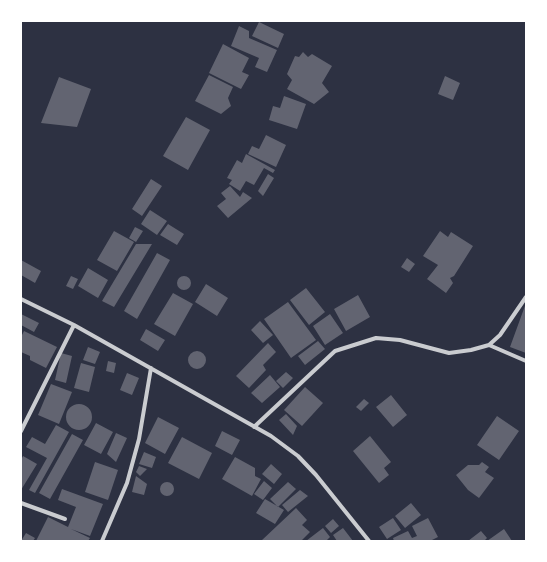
<!DOCTYPE html>
<style>
body{margin:0}
#map{position:relative;width:547px;height:562px;overflow:hidden;background:#2d3142;font-family:Jost,sans-serif}
canvas{display:block}
.frame{position:absolute;inset:0;border:22px solid #fff;pointer-events:none}
</style>
<div id="map">
<canvas width="547" height="562"></canvas>
<div class="frame"></div>
</div>
<script>
const context = document.querySelector('canvas').getContext('2d');
context.lineJoin = 'round';
function fill(path, color) { context.fillStyle = color; context.fill(path, 'evenodd'); }
const poly = rows => new Path2D(rows.map(r => 'M' + r).join(''));
function strokePath(path, color, width, dash) { context.strokeStyle = color; context.lineWidth = width; context.lineCap = dash ? 'butt' : 'round'; context.setLineDash(dash || []); context.stroke(path); }
fill(poly([
 [259,22,284,34,278,48,252,36],
 [239,26,249,31,249,38,277,50,267,72,255,67,259,58,231,46],
 [223,44,249,58,242,72,249,75,241,89,209,73],
 [303,52,308,57,312,54,332,66,322,83,329,92,314,104,287,89,292,80,287,74,295,56,299,57],
 [209,75,233,87,228,98,231,106,221,114,195,101],
 [445,76,460,83,453,100,438,94],
 [59,77,91,89,77,127,41,123],
 [284,96,306,104,297,129,269,120,273,106,280,108],
 [186,117,210,130,188,170,163,156],
 [266,135,286,145,276,167,248,154,252,146,259,149],
 [246,154,275,170,273,173,264,168,254,185,246,181,240,191,229,184,232,180,227,178,237,160,242,163],
 [268,174,274,178,263,196,258,191],
 [151,179,162,186,142,216,132,209],
 [230,186,240,197,243,192,252,198,228,218,217,206,226,199,221,193],
 [150,210,167,221,157,235,141,224],
 [168,224,184,234,177,245,160,235],
 [135,227,143,231,136,242,129,238],
 [114,231,134,242,117,271,97,260],
 [440,231,448,237,451,232,473,246,454,276,450,278,453,283,446,293,427,279,438,265,423,256],
 [136,244,152,244,114,307,102,301],
 [157,253,170,260,137,319,124,311],
 [407,258,415,264,409,272,401,267],
 [21,260,41,271,35,283,21,275],
 [88,268,108,280,98,298,78,286],
 '177 283a7 7 0 1 1 14 0a7 7 0 1 1-14 0Z',
 [71,276,78,279,73,289,66,286],
 [206,284,228,298,217,316,195,302],
 [306,288,325,312,309,325,290,300],
 [173,293,193,304,175,336,154,324],
 [358,295,370,317,346,331,334,309],
 [288,302,316,340,291,358,264,319],
 [526,303,526,353,510,347],
 [21,314,39,323,34,332,21,325],
 [330,314,343,333,325,345,313,326],
 [260,321,273,335,263,343,251,330],
 [146,329,165,340,158,351,140,340],
 [24,331,57,347,46,368,30,360,30,356,21,352,21,337],
 [318,341,325,349,305,365,298,356],
 [268,343,276,352,263,365,266,370,249,388,236,376],
 [88,347,100,352,95,364,83,360],
 '188 360a9 9 0 1 1 18 0a9 9 0 1 1-18 0Z',
 [61,353,72,356,66,383,55,380],
 [108,361,116,363,114,373,106,371],
 [81,363,95,367,89,392,74,388],
 [286,372,293,378,283,388,276,381],
 [127,373,139,378,132,395,120,390],
 [270,375,280,387,262,403,251,393],
 [51,384,72,392,59,424,38,415],
 [305,387,323,403,302,426,284,410],
 [391,395,407,415,393,427,376,407],
 [364,399,369,403,361,411,356,407],
 '66 417a13 13 0 1 1 26 0a13 13 0 1 1-26 0Z',
 [286,414,297,426,293,435,279,420],
 [497,416,519,431,499,460,477,445],
 [158,417,179,428,165,454,145,443],
 [96,423,113,432,101,454,84,445],
 [56,425,69,432,35,493,29,490,47,458,26,447,32,437,45,444],
 [222,431,240,440,232,455,215,446],
 [116,433,127,438,116,462,107,454],
 [72,434,83,440,50,499,39,493],
 [370,436,391,462,384,468,389,475,379,483,353,451],
 [182,437,212,453,199,479,168,463],
 [144,452,156,457,152,468,139,464],
 [23,456,37,464,21,490,21,460],
 [235,457,255,468,255,476,261,479,252,496,222,479],
 [95,462,118,470,108,500,85,492],
 [482,462,489,467,485,472,494,478,479,498,468,490,456,475,468,465,479,465],
 [271,464,282,474,274,484,262,474],
 [139,466,147,469,140,476,136,472],
 [136,476,147,484,144,495,132,492],
 [264,481,272,488,263,500,254,494],
 [288,482,296,489,278,507,270,499],
 '160 489a7 7 0 1 1 14 0a7 7 0 1 1-14 0Z',
 [62,489,103,504,90,536,71,529,90,538,88,541,36,541,48,517,68,527,76,507,58,500],
 [300,490,308,496,288,512,282,505],
 [265,499,284,510,275,524,256,513],
 [411,503,421,515,405,528,395,516],
 [296,508,307,520,302,525,310,532,301,541,261,541],
 [393,518,401,530,387,539,379,527],
 [428,518,438,537,430,541,394,541,393,538,408,531,412,538,417,536,412,526],
 [333,519,339,526,331,533,325,526],
 [323,528,330,537,326,541,306,541],
 [343,528,353,541,337,541,333,535],
 [504,529,512,541,487,541],
 [481,531,487,538,484,541,468,541],
 [26,533,35,538,33,541,21,541]
]), '#626471');
strokePath(poly([
 [21,299,74,325,271,436,298,456,316,475,369,541],
 [489,345,526,361],
 [254,427,335,351,376,338,400,340,449,353,471,350,489,345,500,335,526,297],
 [21,431,74,325],
 [21,503,65,519],
 [102,541,127,483,139,439,151,368]
]), '#caccd0', 4);
</script>
